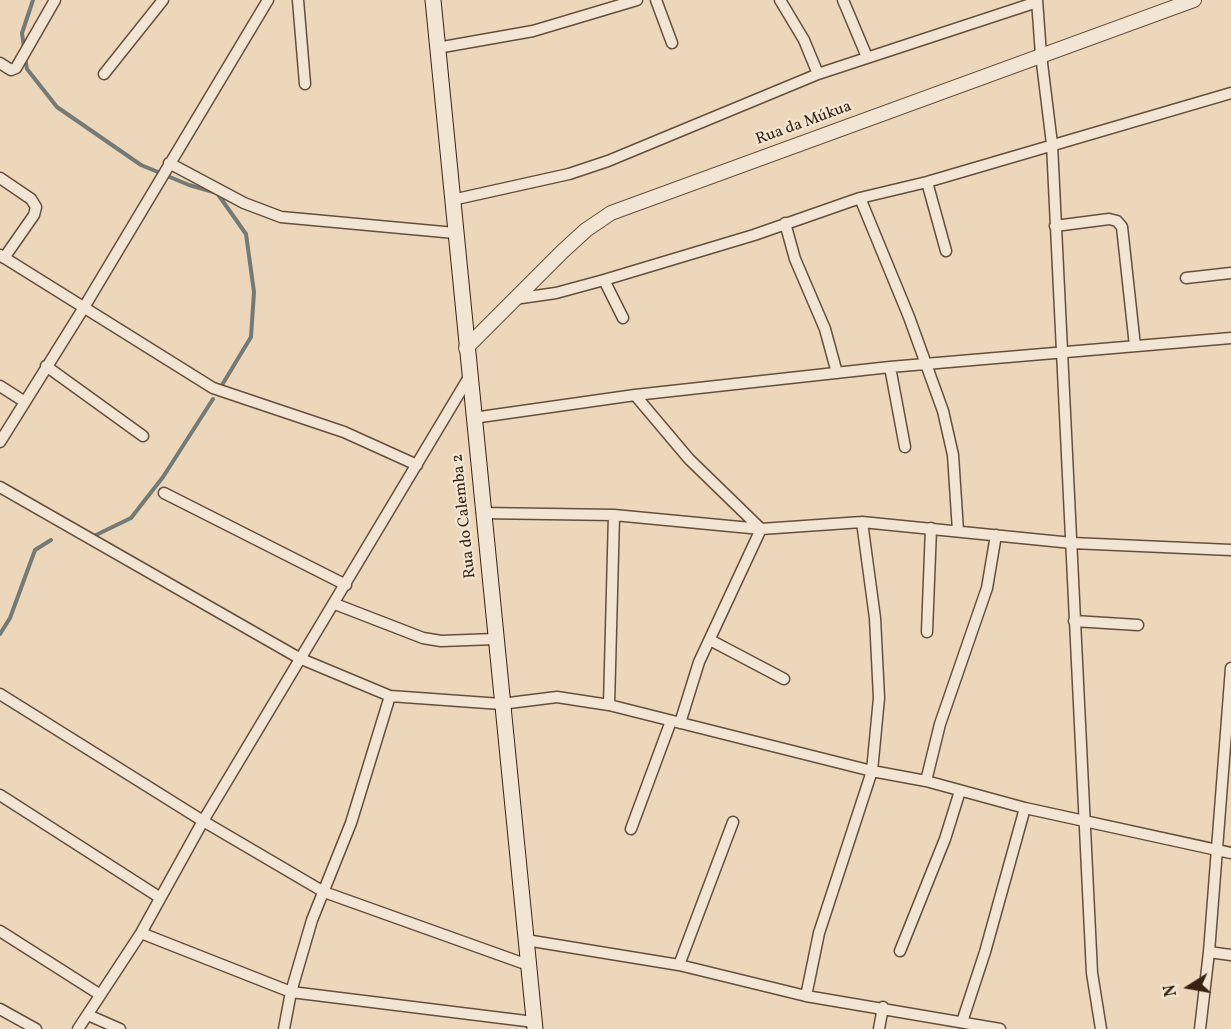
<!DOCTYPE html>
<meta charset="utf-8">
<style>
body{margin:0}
#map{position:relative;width:1231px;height:1029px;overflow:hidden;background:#ecd7bb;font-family:Vollkorn,serif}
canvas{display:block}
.north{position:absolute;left:1159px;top:957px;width:60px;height:60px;-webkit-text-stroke:4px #f3e5d3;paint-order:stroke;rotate:259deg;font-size:16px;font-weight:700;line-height:24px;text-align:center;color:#372211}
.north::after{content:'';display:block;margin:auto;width:21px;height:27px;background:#372211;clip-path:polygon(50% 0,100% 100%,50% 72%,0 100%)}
</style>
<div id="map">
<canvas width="1231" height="1029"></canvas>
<div class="north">N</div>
</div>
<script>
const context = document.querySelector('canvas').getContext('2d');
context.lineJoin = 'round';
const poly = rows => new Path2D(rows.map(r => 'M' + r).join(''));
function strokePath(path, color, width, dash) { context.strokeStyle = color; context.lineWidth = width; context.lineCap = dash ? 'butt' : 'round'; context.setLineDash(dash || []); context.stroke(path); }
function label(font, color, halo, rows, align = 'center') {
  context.font = font + ' Vollkorn,serif'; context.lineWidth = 4.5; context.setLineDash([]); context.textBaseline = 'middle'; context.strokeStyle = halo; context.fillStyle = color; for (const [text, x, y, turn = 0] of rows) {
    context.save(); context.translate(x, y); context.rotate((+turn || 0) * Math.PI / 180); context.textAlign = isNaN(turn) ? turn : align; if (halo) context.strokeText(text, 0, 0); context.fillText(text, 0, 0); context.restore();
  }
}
strokePath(poly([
 [24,48,22,33,33,0],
 [25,58,27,69,57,107,141,165,189,185,217,193,246,234,254,292,251,337,222,385],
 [96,535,131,518,163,477,213,399],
 [0,634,10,618,35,550,51,540]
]), '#747b76', 4);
const minor = poly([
 [298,0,305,84],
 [656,0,672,43],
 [780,0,804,40,818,74],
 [843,0,867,57],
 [1037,0,1041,55,1052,144,1092,973,1101,1029],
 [437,48,533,31,637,0],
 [0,63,11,70,16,68,55,0],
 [104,74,163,0],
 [169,163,244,203,281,217,455,233],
 [0,178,31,199,36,207,34,215,4,258],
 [927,182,946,251],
 [860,198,909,317,943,411,953,455,958,531],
 [452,200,569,174,608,161,818,74,1037,2],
 [785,223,795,259,825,329,837,373],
 [1055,226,1109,219,1117,221,1122,227,1135,346],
 [0,255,213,388,344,432,417,465],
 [1186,278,1231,273],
 [604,280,623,318],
 [514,299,556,293,604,280,754,235,860,198,927,182,1231,93],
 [46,366,143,436],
 [890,367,905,447],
 [0,386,25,402],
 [635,395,689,459,761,529,699,662,680,723],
 [473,418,635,395,890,367,1231,338],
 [0,442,83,309,268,0],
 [0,487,299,658,390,696,501,704,557,697,609,705,872,771,926,781,1025,808,1231,853],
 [164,493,346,585],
 [482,513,614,515,761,529,862,522,1072,543,1231,550],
 [335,604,423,638,441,641,495,639],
 [1074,621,1138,625],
 [927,632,931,528],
 [710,640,784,679],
 [0,694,203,821,324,892,528,965],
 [609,705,614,515],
 [926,781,940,724,987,588,996,535],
 [0,795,159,897],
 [631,829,671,721],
 [0,931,99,994],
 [141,933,291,992,534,1022],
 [526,940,679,965,806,996,1000,1029],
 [900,951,945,839,960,791],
 [1209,952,1231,955],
 [679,965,733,822],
 [806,996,819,933,872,771,879,698,875,618,862,522],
 [0,1009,36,1029],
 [88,1015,120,1029],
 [962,1022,985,952,1025,808],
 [78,1029,141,933,203,821,469,377],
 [284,1029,291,992,312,920,351,823,390,696],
 [879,1029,883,1007],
 [1200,1029,1209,952,1231,668]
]);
const tertiary = poly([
 [466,348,563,251,586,230,611,213,1194,0]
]);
const secondary = poly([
 [433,0,535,1029]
]);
strokePath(minor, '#644f3c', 13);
strokePath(tertiary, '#644f3c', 16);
strokePath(secondary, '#372211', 17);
strokePath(minor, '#f3e5d3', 10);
strokePath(tertiary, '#f3e5d3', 14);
strokePath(secondary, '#f3e5d3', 15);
label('16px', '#372211', '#f3e5d3', [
 ["Rua da Múkua",804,124,-20],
 ["Rua do Calemba 2",465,516,-96]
]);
</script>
